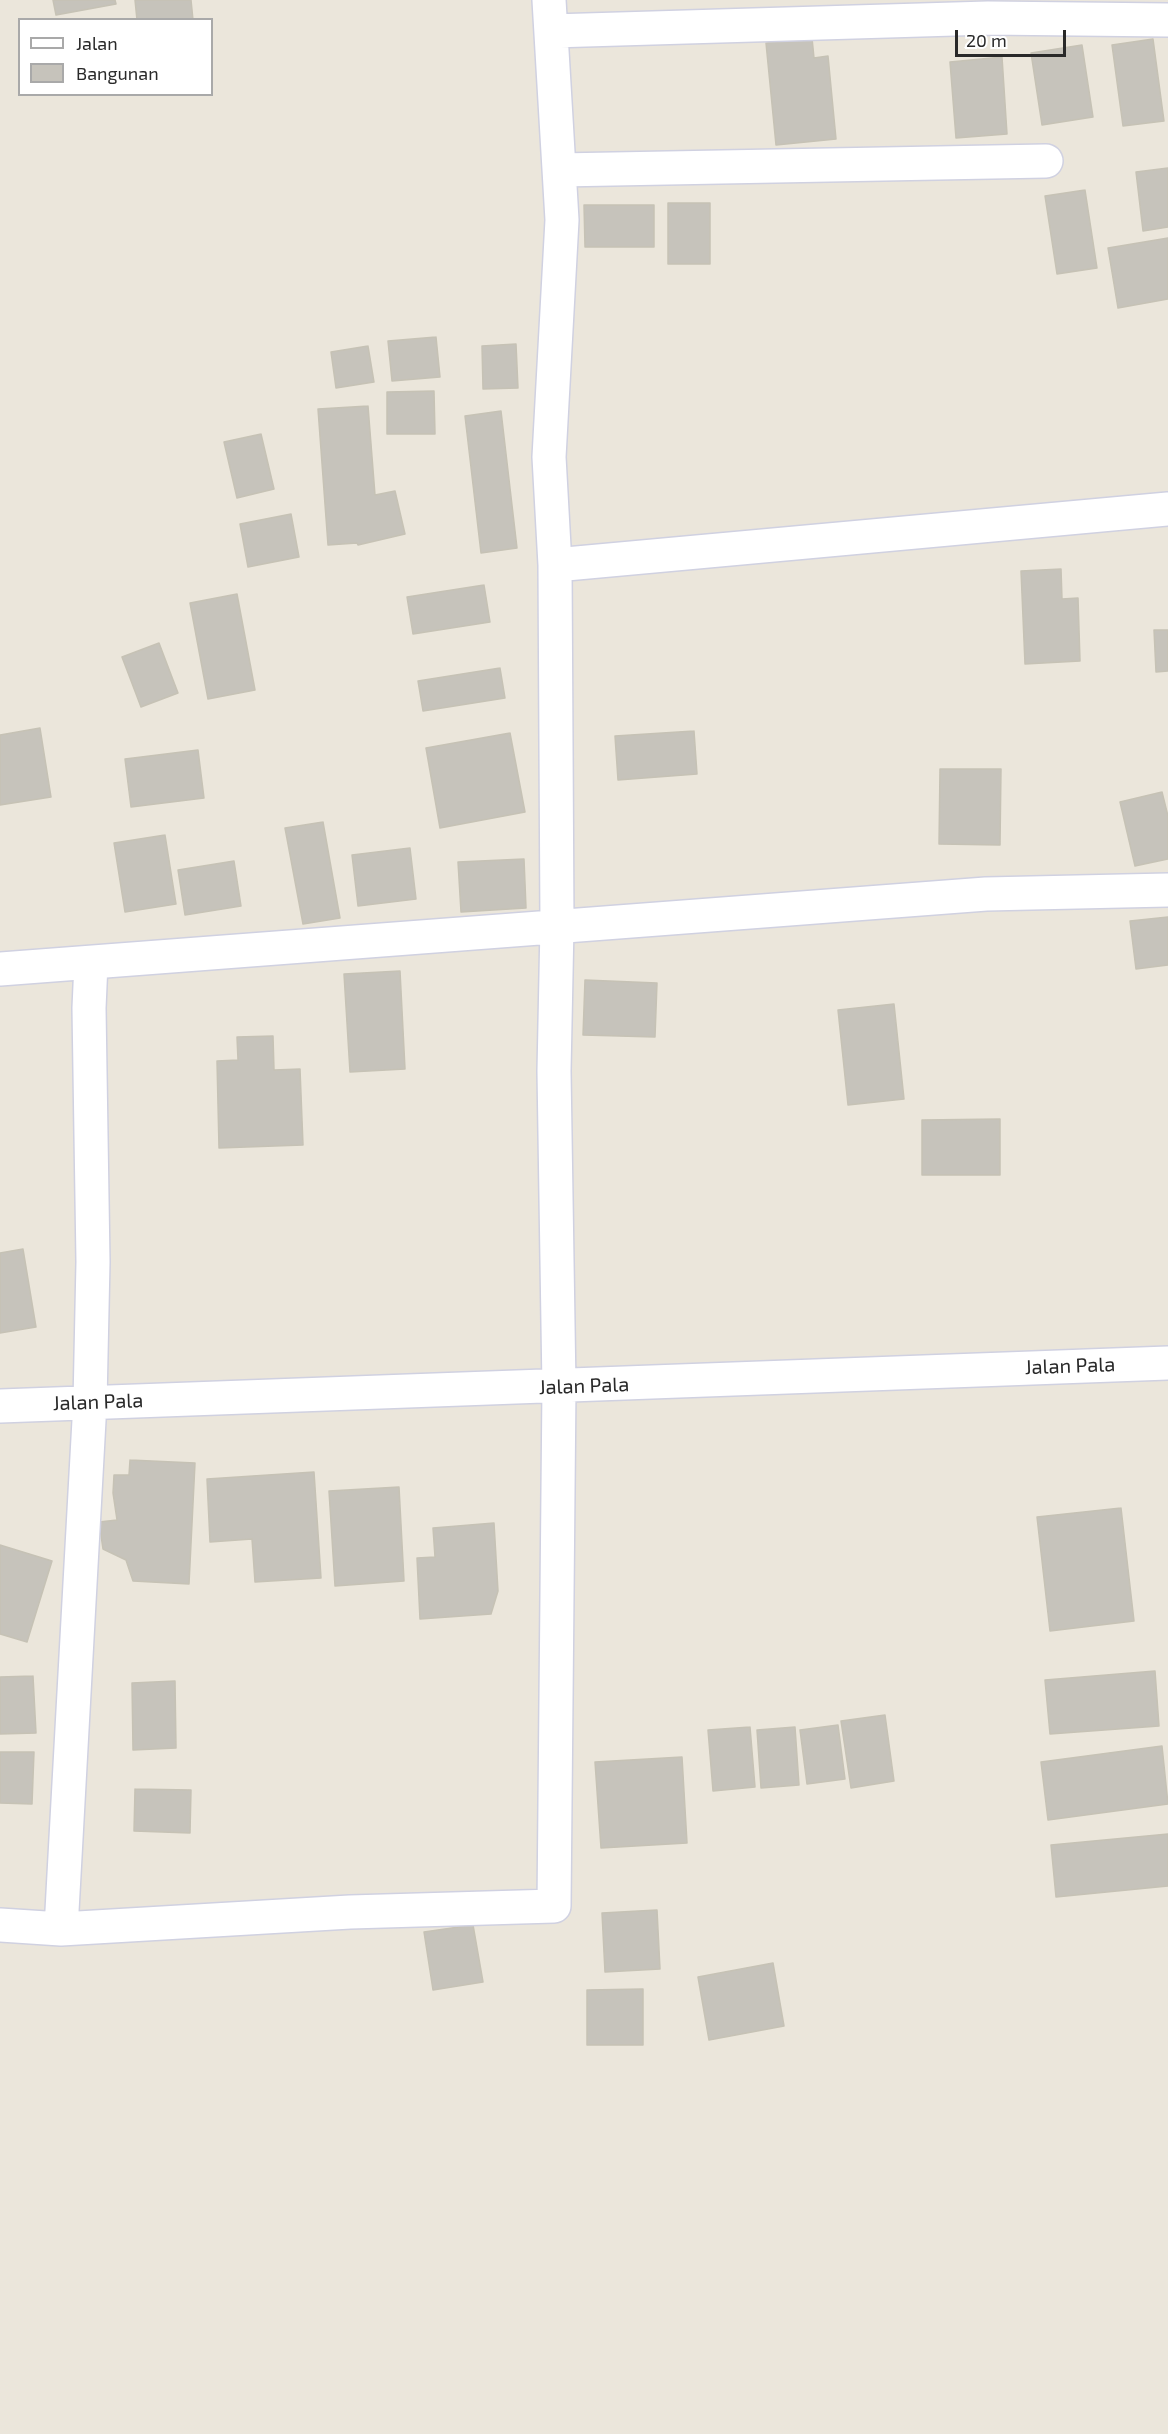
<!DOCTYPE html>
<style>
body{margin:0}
#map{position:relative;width:1168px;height:2434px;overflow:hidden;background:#ebe6db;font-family:"Exo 2",sans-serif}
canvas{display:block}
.legend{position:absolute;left:18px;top:18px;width:195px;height:78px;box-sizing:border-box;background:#fff;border:2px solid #a9a9a9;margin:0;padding:8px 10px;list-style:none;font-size:18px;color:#292929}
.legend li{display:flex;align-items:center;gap:12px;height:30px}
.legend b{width:30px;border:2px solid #a9a9a9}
.scale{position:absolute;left:955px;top:30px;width:111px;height:27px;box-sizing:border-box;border:3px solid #292929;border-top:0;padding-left:8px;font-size:18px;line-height:21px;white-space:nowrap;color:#292929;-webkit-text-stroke:4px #fff;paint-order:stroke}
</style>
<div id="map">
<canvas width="1168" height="2434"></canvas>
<ul class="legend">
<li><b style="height:8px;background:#fff"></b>Jalan</li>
<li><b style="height:16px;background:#c6c3bb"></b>Bangunan</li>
</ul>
<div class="scale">20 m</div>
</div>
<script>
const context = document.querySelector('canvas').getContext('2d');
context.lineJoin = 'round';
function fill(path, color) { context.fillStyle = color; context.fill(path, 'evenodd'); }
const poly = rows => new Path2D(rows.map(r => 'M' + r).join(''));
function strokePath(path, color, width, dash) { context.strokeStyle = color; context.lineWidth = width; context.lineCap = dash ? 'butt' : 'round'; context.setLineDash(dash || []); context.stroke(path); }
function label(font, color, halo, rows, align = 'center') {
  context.font = font + ' "Exo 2",sans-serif'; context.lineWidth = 4.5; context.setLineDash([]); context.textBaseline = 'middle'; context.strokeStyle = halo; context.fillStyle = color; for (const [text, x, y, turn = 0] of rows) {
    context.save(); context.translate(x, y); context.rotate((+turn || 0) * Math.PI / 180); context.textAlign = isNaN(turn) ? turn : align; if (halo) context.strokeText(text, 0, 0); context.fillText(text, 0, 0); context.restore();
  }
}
const building = poly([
 [53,0,115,0,116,4,56,15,53,0],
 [135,0,191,0,193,20,137,20,135,0],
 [812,38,814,58,828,56,836,139,776,145,766,43,812,38],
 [1153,39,1164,121,1123,126,1112,45,1153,39],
 [1082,45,1093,117,1042,125,1031,53,1082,45],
 [1002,57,1007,134,956,138,950,62,1002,57],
 [1168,168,1168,227,1143,231,1136,172,1168,168],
 [1085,190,1097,268,1057,274,1045,196,1085,190],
 [668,203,710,203,710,264,668,264,668,203],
 [584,205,654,205,654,247,585,247,584,205],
 [1168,238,1168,299,1118,308,1108,248,1168,238],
 [436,337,440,377,392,381,388,341,436,337],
 [516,344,518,388,483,389,482,346,516,344],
 [368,346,374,382,336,388,331,352,368,346],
 [434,391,435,434,387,434,387,392,434,391],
 [368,406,375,495,395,491,405,534,358,545,357,543,328,545,318,409,368,406],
 [501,411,517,548,481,553,465,416,501,411],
 [261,434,274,489,237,498,224,442,261,434],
 [291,514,299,557,248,567,240,524,291,514],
 [1061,569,1062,599,1078,598,1080,661,1025,664,1021,571,1061,569],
 [484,585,490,622,413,634,407,597,484,585],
 [237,594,255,690,208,699,190,603,237,594],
 [1154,630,1168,630,1168,671,1156,672,1154,630],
 [159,643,178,693,141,707,122,657,159,643],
 [500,668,505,698,423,711,418,681,500,668],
 [40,728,51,797,0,805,0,735,40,728],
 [694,731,697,774,618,780,615,736,694,731],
 [510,733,525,812,440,828,426,748,510,733],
 [198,750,204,798,131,807,125,759,198,750],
 [940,769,1001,769,1000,845,939,844,940,769],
 [1162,792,1168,816,1168,859,1135,866,1120,802,1162,792],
 [323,822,340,918,303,924,285,828,323,822],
 [165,835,176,904,125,912,114,843,165,835],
 [410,848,416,899,358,906,352,855,410,848],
 [524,859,526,908,461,912,458,862,524,859],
 [234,861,241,906,185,915,178,870,234,861],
 [1168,917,1168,965,1136,969,1130,921,1168,917],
 [400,971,405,1069,350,1072,344,974,400,971],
 [585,980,657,983,655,1037,583,1035,585,980],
 [894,1004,904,1099,848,1105,838,1010,894,1004],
 [273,1036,274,1070,300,1069,303,1145,219,1148,217,1061,238,1060,237,1037,273,1036],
 [1000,1119,1000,1175,922,1175,922,1120,1000,1119],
 [23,1249,36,1327,0,1333,0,1253,23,1249],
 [130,1460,195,1463,189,1584,133,1581,126,1560,103,1549,99,1522,117,1520,113,1493,114,1475,129,1475,130,1460],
 [314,1472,321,1578,255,1582,252,1539,210,1542,207,1479,314,1472],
 [399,1487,404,1581,335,1586,329,1491,399,1487],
 [1121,1508,1134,1621,1050,1631,1037,1517,1121,1508],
 [494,1523,498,1591,491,1614,420,1619,417,1558,435,1557,433,1528,494,1523],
 [0,1545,52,1561,27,1642,0,1634,0,1545],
 [1155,1671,1159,1726,1050,1734,1045,1680,1155,1671],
 [33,1676,36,1733,0,1734,0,1677,33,1676],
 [175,1681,176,1748,133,1750,132,1683,175,1681],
 [885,1715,894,1781,851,1788,841,1721,885,1715],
 [838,1725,845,1779,807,1784,800,1730,838,1725],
 [750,1727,755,1787,713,1791,708,1730,750,1727],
 [795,1727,799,1785,761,1788,757,1730,795,1727],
 [1162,1746,1168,1804,1048,1820,1041,1762,1162,1746],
 [0,1752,34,1752,32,1804,0,1803,0,1752],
 [682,1757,687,1843,601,1848,595,1762,682,1757],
 [135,1789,191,1790,190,1833,134,1831,135,1789],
 [1168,1834,1168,1886,1056,1897,1051,1845,1168,1834],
 [657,1910,660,1969,605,1972,602,1913,657,1910],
 [473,1925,483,1982,433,1990,424,1932,473,1925],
 [773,1963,784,2026,709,2040,698,1977,773,1963],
 [643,1989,643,2045,587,2045,587,1990,643,1989]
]);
fill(building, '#c6c3bb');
strokePath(building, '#c6c2b5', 1.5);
const minor = poly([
 [552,31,988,18,1168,20],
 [559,170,1046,161],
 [555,565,1168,509],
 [0,969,986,894,1168,890],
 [0,1406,1168,1363],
 [0,1925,61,1929,350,1912,554,1906,559,1387,554,1071,557,926,555,565,549,457,562,220,549,0],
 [61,1929,90,1402,93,1262,89,1008,91,963]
]);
strokePath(minor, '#d0d1e1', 36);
strokePath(minor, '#fff', 33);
label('20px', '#292929', '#fff', [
 ["Jalan Pala",1070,1366,-2],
 ["Jalan Pala",584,1386,-2],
 ["Jalan Pala",98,1402,-2]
]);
</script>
